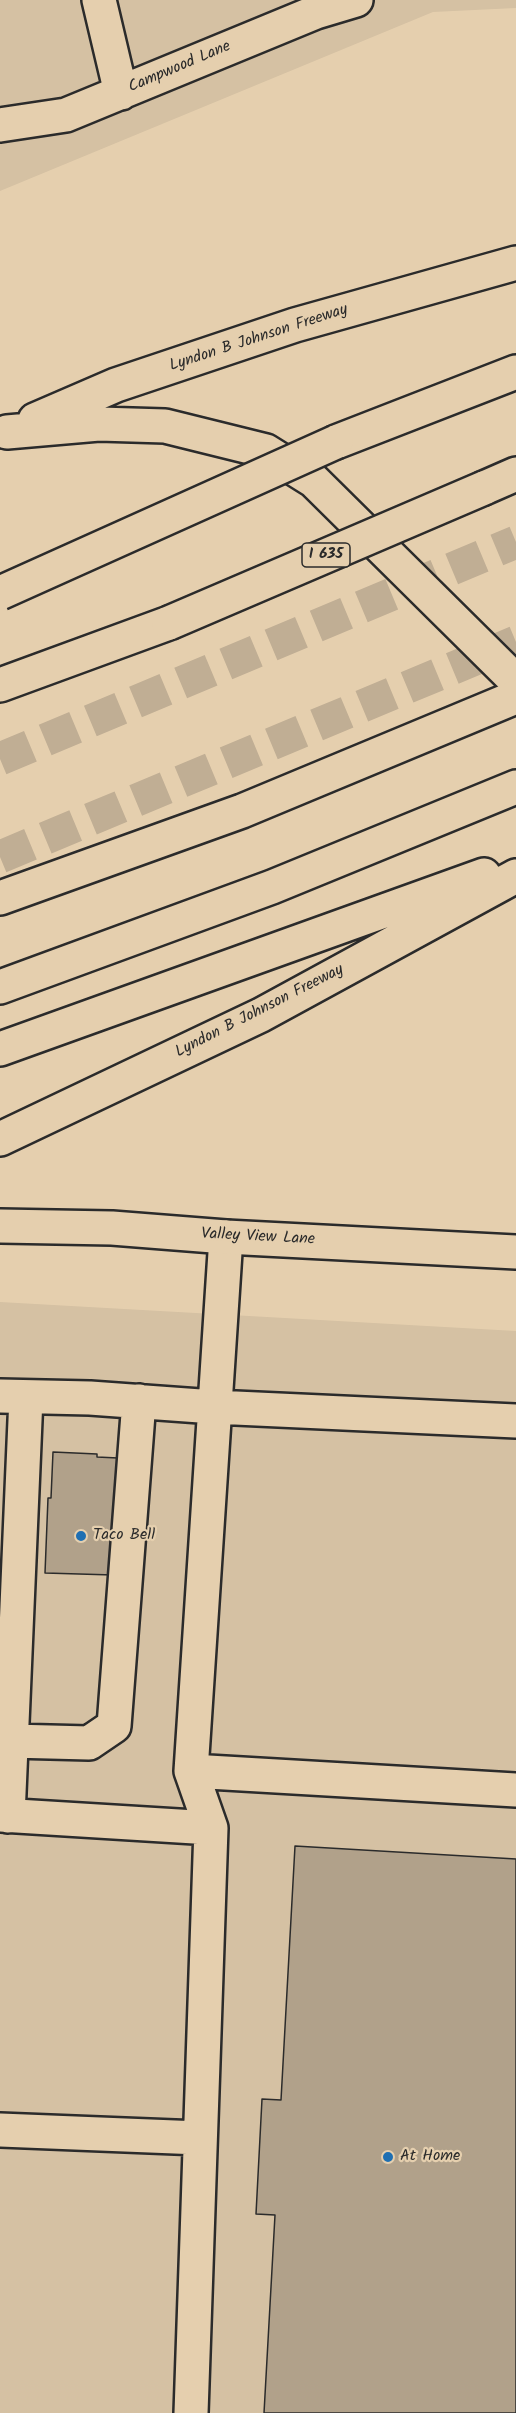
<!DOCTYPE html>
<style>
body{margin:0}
canvas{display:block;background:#e5cfae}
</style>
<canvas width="516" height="2413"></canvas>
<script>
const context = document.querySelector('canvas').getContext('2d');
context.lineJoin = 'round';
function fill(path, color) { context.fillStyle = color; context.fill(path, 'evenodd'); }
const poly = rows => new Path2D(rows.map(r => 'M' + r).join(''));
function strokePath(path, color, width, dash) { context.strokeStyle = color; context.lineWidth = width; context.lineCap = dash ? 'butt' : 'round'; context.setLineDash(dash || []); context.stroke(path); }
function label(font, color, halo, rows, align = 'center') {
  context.font = font + ' Kalam,sans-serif'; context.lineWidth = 4.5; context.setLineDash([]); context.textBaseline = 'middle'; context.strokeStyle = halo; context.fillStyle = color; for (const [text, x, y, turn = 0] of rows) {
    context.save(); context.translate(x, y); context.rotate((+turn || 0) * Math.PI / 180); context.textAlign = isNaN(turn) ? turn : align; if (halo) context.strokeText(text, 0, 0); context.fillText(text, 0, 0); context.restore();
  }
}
fill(poly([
 [0,0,516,0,516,8,433,12,0,191],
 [0,1302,516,1331,516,2413,0,2413]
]), '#d5c1a3');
const building = poly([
 [53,1452,97,1454,97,1457,118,1458,113,1575,45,1573,48,1498,51,1498,53,1452],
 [295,1846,516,1859,516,2413,264,2413,275,2215,256,2214,262,2099,281,2100,295,1846]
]);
fill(building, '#b1a18a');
strokePath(building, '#2b2b2b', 1.5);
strokePath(poly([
 [0,759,516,542],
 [0,857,516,642]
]), '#c0ae94', 33, [33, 16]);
const minor = poly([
 [99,0,121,93],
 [0,125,66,115,316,12,356,0],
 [0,1396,90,1398,214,1407,516,1421],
 [11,1741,89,1743,114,1726,139,1401],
 [191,1771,516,1790],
 [0,1815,211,1828],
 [8,1816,26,1397],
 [0,2130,200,2138],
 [191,2413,211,1828,191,1771,226,1237]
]);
const major = poly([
 [35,420,116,385,295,325,516,263],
 [7,432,99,424,165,426,266,451,314,481,516,681],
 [0,1049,484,875],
 [0,1139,261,1015,516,876],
 [0,1226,112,1228,226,1237,516,1252]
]);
const highway = poly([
 [336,442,516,372],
 [484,488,516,474],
 [0,685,169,623],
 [0,898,242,811,516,697],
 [0,987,272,887,516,787]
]);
strokePath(minor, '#2b2b2b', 38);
strokePath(major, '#2b2b2b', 38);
strokePath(highway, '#2b2b2b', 38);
strokePath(minor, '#e5cfae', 33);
strokePath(major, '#e5cfae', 33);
strokePath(highway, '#e5cfae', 33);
const highwayBridge = poly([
 [0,593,336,442],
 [169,623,484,488]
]);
strokePath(highwayBridge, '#2b2b2b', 38, []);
strokePath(highwayBridge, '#e5cfae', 33);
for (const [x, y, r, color] of [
 [81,1536,6,"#1f6fb2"],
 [388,2157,6,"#1f6fb2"]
]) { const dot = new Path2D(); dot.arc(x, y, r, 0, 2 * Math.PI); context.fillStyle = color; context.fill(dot); strokePath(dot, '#e5cfae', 2); }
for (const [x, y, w] of [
 [326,555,48]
]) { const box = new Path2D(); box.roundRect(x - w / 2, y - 12, w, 24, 4.5); context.fillStyle = '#e5cfae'; context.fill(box); strokePath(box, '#2b2b2b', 1.5); }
label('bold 15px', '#2b2b2b', null, [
 ["I 635",326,555]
]);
label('16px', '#2b2b2b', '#e5cfae', [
 ["Campwood Lane",180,68,-23],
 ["Lyndon B Johnson Freeway",259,339,-18],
 ["Lyndon B Johnson Freeway",260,1012,-27],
 ["Valley View Lane",258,1238,3]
]);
label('16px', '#2b2b2b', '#e5cfae', [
 ["Taco Bell",93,1536],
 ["At Home",400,2157]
], 'left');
</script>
